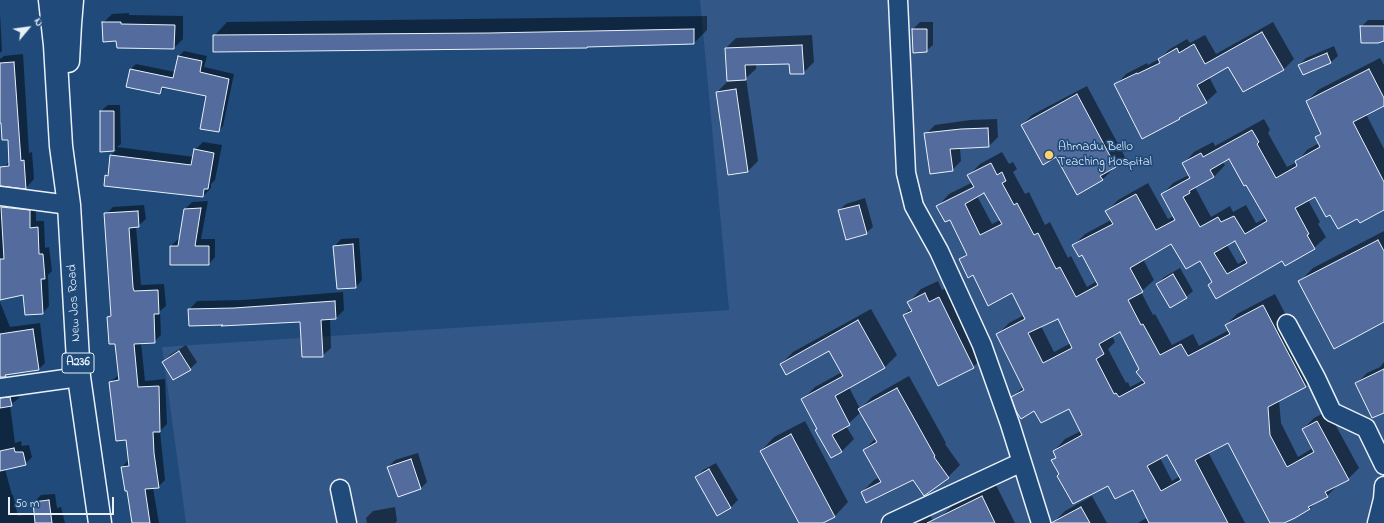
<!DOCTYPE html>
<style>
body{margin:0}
#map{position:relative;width:1384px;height:523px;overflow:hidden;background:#1f4a7a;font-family:"Indie Flower",sans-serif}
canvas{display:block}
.north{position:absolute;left:8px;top:8px;width:40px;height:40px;-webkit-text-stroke:3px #1f4a7a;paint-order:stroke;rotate:61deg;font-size:11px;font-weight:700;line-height:16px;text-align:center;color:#e8f1f8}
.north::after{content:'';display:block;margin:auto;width:14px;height:18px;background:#e8f1f8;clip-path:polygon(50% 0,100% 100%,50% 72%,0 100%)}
.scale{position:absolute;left:8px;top:497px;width:106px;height:18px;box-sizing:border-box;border:2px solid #e8f1f8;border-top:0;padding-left:5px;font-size:12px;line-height:14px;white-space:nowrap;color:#e8f1f8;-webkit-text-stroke:3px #1f4a7a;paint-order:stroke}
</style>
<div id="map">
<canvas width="1384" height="523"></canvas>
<div class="north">N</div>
<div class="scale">50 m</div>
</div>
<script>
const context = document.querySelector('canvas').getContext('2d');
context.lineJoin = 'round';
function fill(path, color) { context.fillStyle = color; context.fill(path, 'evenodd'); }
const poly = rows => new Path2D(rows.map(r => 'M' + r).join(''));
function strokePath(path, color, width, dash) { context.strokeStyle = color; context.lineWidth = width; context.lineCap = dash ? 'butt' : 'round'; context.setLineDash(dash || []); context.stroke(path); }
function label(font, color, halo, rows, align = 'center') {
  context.font = font + ' "Indie Flower",sans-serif'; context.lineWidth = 3.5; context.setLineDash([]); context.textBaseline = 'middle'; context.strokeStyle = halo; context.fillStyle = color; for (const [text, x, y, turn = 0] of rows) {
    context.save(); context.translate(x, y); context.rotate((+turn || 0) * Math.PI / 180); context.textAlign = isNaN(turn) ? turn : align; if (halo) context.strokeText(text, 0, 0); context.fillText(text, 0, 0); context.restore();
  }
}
fill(poly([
 [700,0,1384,0,1384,523,186,523,162,347,729,310]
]), '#335786');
fill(poly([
 [0,13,2,51,0,53],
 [129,13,129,15,183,16,183,39,174,48,117,40,103,23,112,14],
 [707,16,707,30,694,43,214,36,227,22],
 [1368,20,1384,20,1384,40,1361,27],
 [920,22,933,22,933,45,926,51,913,29],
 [1273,22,1294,59,1284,69,1229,66,1209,77,1217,92,1206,102,1143,137,1116,85,1126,74,1147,63,1148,65,1159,59,1170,49,1187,39,1190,43,1205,35,1216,54],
 [812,35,814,62,803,73,790,63,756,64,756,69,746,78,758,161,748,171,729,174,717,92,727,82,737,81,726,48,736,38],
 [1334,46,1338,56,1331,62,1299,65,1306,58],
 [184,51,207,56,204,67,234,74,223,126,218,131,207,95,165,87,160,93,131,69,136,64,175,72,178,57],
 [23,54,29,153,32,152,34,179,26,188,4,167,10,161,9,139,2,122,0,122,0,59,4,56],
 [1380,58,1384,65,1384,105,1366,114,1384,149,1384,209,1358,218,1331,214,1316,195,1308,200,1320,222,1318,224,1326,237,1314,248,1285,264,1282,259,1213,281,1200,259,1172,243,1143,259,1154,280,1141,292,1153,315,1155,314,1172,345,1193,334,1199,346,1229,330,1226,325,1237,314,1275,294,1317,375,1306,386,1279,400,1281,423,1298,457,1313,448,1303,429,1314,418,1328,411,1359,468,1348,479,1338,485,1327,496,1316,502,1309,509,1282,523,1271,523,1228,442,1208,452,1245,523,1138,523,1148,517,1133,489,1060,474,1053,460,1057,456,1054,451,1065,439,1081,431,1069,408,1035,410,1013,397,1024,386,998,334,1009,323,1024,315,1012,292,974,274,960,259,967,253,950,218,938,206,949,194,973,182,969,175,980,164,1002,152,1009,164,1013,162,1017,169,1013,172,1025,194,1029,192,1045,225,1050,222,1068,258,1071,256,1087,287,1097,281,1083,253,1074,245,1085,234,1111,220,1106,212,1118,200,1148,183,1168,219,1174,216,1162,195,1173,183,1189,175,1183,164,1194,152,1213,142,1215,146,1264,119,1270,130,1268,133,1287,167,1297,162,1307,150,1319,143,1316,137,1321,132,1307,101,1318,90],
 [1229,158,1247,183,1266,218,1256,223,1246,205,1233,212,1230,206,1211,217,1195,187,1214,177,1225,165,1223,162],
 [985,192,1000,220,992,224,977,196],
 [1236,240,1246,259,1238,264,1227,245],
 [1058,318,1071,343,1054,352,1041,326],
 [1121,331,1140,369,1144,380,1130,387,1128,382,1126,383,1108,349,1115,342,1112,336],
 [1168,453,1180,476,1172,481,1160,458],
 [1087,86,1125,157,1116,166,1111,169,1112,170,1102,180,1057,156,1022,125,1032,115],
 [108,105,120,105,121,144,117,147,194,157,195,150,203,142,222,145,215,180,211,184,211,188,203,196,106,176,110,172,111,155,117,150,101,151,101,111],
 [997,119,998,137,989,146,960,148,961,161,952,170,926,134,935,125,970,120],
 [0,198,2,207,7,206,12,201,36,204,36,221,44,221,45,248,49,247,52,271,48,275,49,306,43,313,24,294,0,299],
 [865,198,873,227,866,233,839,210,846,204],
 [208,201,201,239,215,239,215,257,209,264,171,246,178,239,180,239,185,209,192,202],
 [144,205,146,219,138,226,136,226,141,285,164,284,166,306,160,311,161,335,154,342,141,342,145,381,165,379,167,424,160,431,165,480,158,487,153,488,159,523,132,523,133,521,122,467,129,460,127,438,110,382,119,375,116,343,108,317,112,314,106,214,113,207],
 [1384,231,1384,322,1300,281,1313,268],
 [359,238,362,280,356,287,335,246,341,239],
 [1180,268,1193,291,1186,297,1157,284,1164,277],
 [938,281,942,290,952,285,986,354,973,367,904,315,911,308,909,302,921,289],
 [343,292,344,310,336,318,330,319,331,348,322,356,301,320,225,324,189,310,197,301,243,300],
 [0,302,10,327,40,323,45,363,39,369,7,374,5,376,0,377],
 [871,309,897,355,885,367,849,387,860,409,872,397,909,376,946,443,945,444,960,465,948,477,928,492,913,472,862,492,874,480,880,477,864,450,876,438,861,412,846,426,854,439,841,452,818,429,802,400,815,387,842,372,829,350,781,364,793,352],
 [186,345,197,362,190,369,163,362,170,355],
 [1384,362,1384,412,1356,384,1367,373,1380,367],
 [0,389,17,391,19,398,10,405,15,443,21,441,22,446,29,445,32,457,25,464,5,469,12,495,13,495,18,516,35,512,34,502,41,495,55,494,57,508,61,507,65,523,0,523],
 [805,421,848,502,835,516,821,523,800,523,761,451,774,437],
 [418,453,427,482,421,488,388,467,395,460],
 [716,463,738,500,731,507,717,515,697,477,703,470],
 [995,483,1015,523,944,523,941,517,954,504],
 [1092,496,1107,523,1055,523,1054,522,1065,511],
 [395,507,397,521,395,523,367,523,366,518,373,511],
 [930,515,934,523,912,523]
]), '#0007');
const building = poly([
 [102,22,121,22,121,24,175,25,174,49,117,48,116,41,103,42,102,22],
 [1360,26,1384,26,1384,41,1378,43,1361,43,1360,26],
 [694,29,694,44,587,47,587,48,213,52,213,35,489,33,694,29],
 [912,29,927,29,927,52,913,53,912,29],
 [1262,32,1284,70,1243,92,1228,67,1197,85,1207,103,1179,118,1180,119,1142,139,1114,84,1137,73,1137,74,1160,63,1158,59,1177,48,1179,53,1194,44,1205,64,1262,32],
 [802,45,804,74,790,74,789,64,745,65,746,80,727,81,725,48,802,45],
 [1327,53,1331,63,1303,75,1298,65,1327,53],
 [178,56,202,61,200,72,229,79,219,132,200,129,206,96,162,87,160,94,126,87,130,69,173,78,178,56],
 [14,62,21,161,24,160,26,189,0,186,0,167,9,166,8,140,2,140,1,123,0,123,0,63,14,62],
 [1369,69,1384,98,1384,106,1353,122,1384,182,1384,210,1360,223,1357,219,1338,229,1330,215,1326,217,1315,197,1295,208,1309,234,1307,235,1315,249,1285,266,1282,261,1216,299,1208,285,1212,282,1200,261,1186,269,1171,244,1130,268,1143,292,1128,300,1141,325,1143,324,1160,355,1181,344,1188,356,1230,334,1225,325,1263,305,1306,387,1268,407,1270,435,1287,467,1314,452,1302,429,1317,421,1349,480,1325,492,1328,497,1308,507,1310,509,1295,518,1284,523,1270,523,1228,443,1195,460,1228,523,1149,523,1133,490,1115,499,1108,486,1073,504,1057,476,1059,474,1051,460,1056,458,1053,451,1082,435,1069,409,1041,423,1034,411,1021,419,1016,411,1011,397,1024,390,996,334,1025,319,1012,293,988,306,973,275,968,278,959,259,967,255,950,220,945,222,936,206,974,187,967,175,991,163,997,175,1002,172,1006,181,1002,183,1014,205,1017,203,1034,235,1038,233,1056,269,1060,267,1076,297,1098,285,1082,255,1079,257,1072,245,1113,224,1105,211,1136,194,1156,230,1175,220,1161,194,1190,178,1182,163,1201,153,1203,157,1252,130,1259,142,1257,144,1276,178,1297,166,1295,161,1320,147,1315,137,1321,134,1306,101,1369,69],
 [1229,159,1244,186,1246,185,1267,221,1245,234,1234,216,1221,222,1218,217,1200,227,1183,197,1190,193,1189,191,1214,177,1210,170,1229,159],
 [984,193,1002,224,980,235,965,204,984,193],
 [1235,241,1247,263,1227,274,1214,253,1235,241],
 [1058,319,1072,348,1043,363,1028,333,1058,319],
 [1120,332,1139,369,1136,372,1145,383,1119,397,1116,393,1114,394,1096,359,1104,354,1099,344,1120,332],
 [1167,455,1181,480,1161,491,1147,466,1167,455],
 [736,89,748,172,728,175,716,92,736,89],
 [1077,94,1116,167,1100,176,1103,180,1077,195,1056,157,1043,165,1021,125,1077,94],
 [100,111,114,111,114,151,100,152,100,111],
 [988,128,989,147,950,149,953,171,930,174,924,133,961,129,988,128],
 [194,149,214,153,208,189,204,189,203,197,104,186,105,175,108,176,110,155,191,165,194,149],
 [859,205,867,234,846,240,838,210,859,205],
 [1,207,30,210,30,228,38,227,39,254,43,254,45,279,41,279,43,314,25,315,23,295,0,300,0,259,4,259,1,207],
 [201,208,195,246,209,246,209,265,170,265,170,246,178,246,184,209,201,208],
 [138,211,139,227,129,228,133,287,134,291,158,290,159,314,154,314,155,343,134,344,138,387,159,386,160,432,153,432,154,453,159,488,145,489,150,523,132,523,127,491,125,491,121,467,129,466,126,440,116,441,109,382,119,380,115,344,109,344,107,317,111,316,104,213,138,211],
 [1378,240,1384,251,1384,322,1334,349,1298,281,1378,240],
 [353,244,356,288,337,289,333,246,353,244],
 [1173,274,1187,298,1170,308,1156,284,1173,274],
 [925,293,929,302,939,297,974,368,938,386,903,315,912,311,907,302,925,293],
 [335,301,336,319,321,320,323,357,302,357,300,322,221,326,223,325,189,326,188,309,234,308,335,301],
 [858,320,885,368,835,396,850,425,832,435,842,452,831,458,815,430,817,429,801,399,843,376,829,351,786,375,780,364,858,320],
 [33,329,39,370,5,375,6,377,0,377,0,334,33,329],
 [179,351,191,370,173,380,162,362,179,351],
 [1384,369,1384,413,1372,418,1355,383,1384,369],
 [897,388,935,456,934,457,949,478,924,496,913,480,866,503,861,492,881,482,863,450,877,442,858,409,897,388],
 [10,397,12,406,0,408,0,398,10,397],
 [791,434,835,517,823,523,799,523,760,451,791,434],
 [14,448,15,452,23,452,26,465,0,471,0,451,14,448],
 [411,459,421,489,398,497,387,467,411,459],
 [709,469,731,508,717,516,695,477,709,469],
 [982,496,995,523,927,523,982,496],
 [49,500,52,523,35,523,33,502,49,500],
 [1081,507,1090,523,1051,523,1081,507]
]);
fill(building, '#546c9d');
strokePath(building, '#e8f1f8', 1);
const minor = poly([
 [898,0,906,173,914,206,939,251,982,345,1010,424,1041,523],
 [0,196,69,205],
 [1287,324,1316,378,1332,412,1366,428,1384,465],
 [0,388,79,377],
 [340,489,347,523],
 [891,523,1022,462],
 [1377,523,1383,499,1384,486]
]);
const highway = poly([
 [50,0,55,45,61,146,69,205,79,377,100,523],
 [68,61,70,24,72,0]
]);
strokePath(minor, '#e8f1f8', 21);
strokePath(highway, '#e8f1f8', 25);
strokePath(minor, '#1f4a7a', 18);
strokePath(highway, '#1f4a7a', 22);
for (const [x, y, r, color] of [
 [1049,155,5,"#ffd166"]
]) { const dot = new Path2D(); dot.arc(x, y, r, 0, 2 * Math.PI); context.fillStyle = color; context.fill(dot); strokePath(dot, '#1f4a7a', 1.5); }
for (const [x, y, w] of [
 [78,363,32]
]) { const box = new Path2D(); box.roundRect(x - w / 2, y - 10, w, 20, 3); context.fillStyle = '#1f4a7a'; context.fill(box); strokePath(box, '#e8f1f8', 1); }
label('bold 12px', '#e8f1f8', null, [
 ["A236",78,363]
]);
label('13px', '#e8f1f8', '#1f4a7a', [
 ["Ahmadu Bello",1058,148],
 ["Teaching Hospital",1058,163]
], 'left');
label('13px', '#e8f1f8', '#1f4a7a', [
 ["New Jos Road",75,303,-93]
]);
</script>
